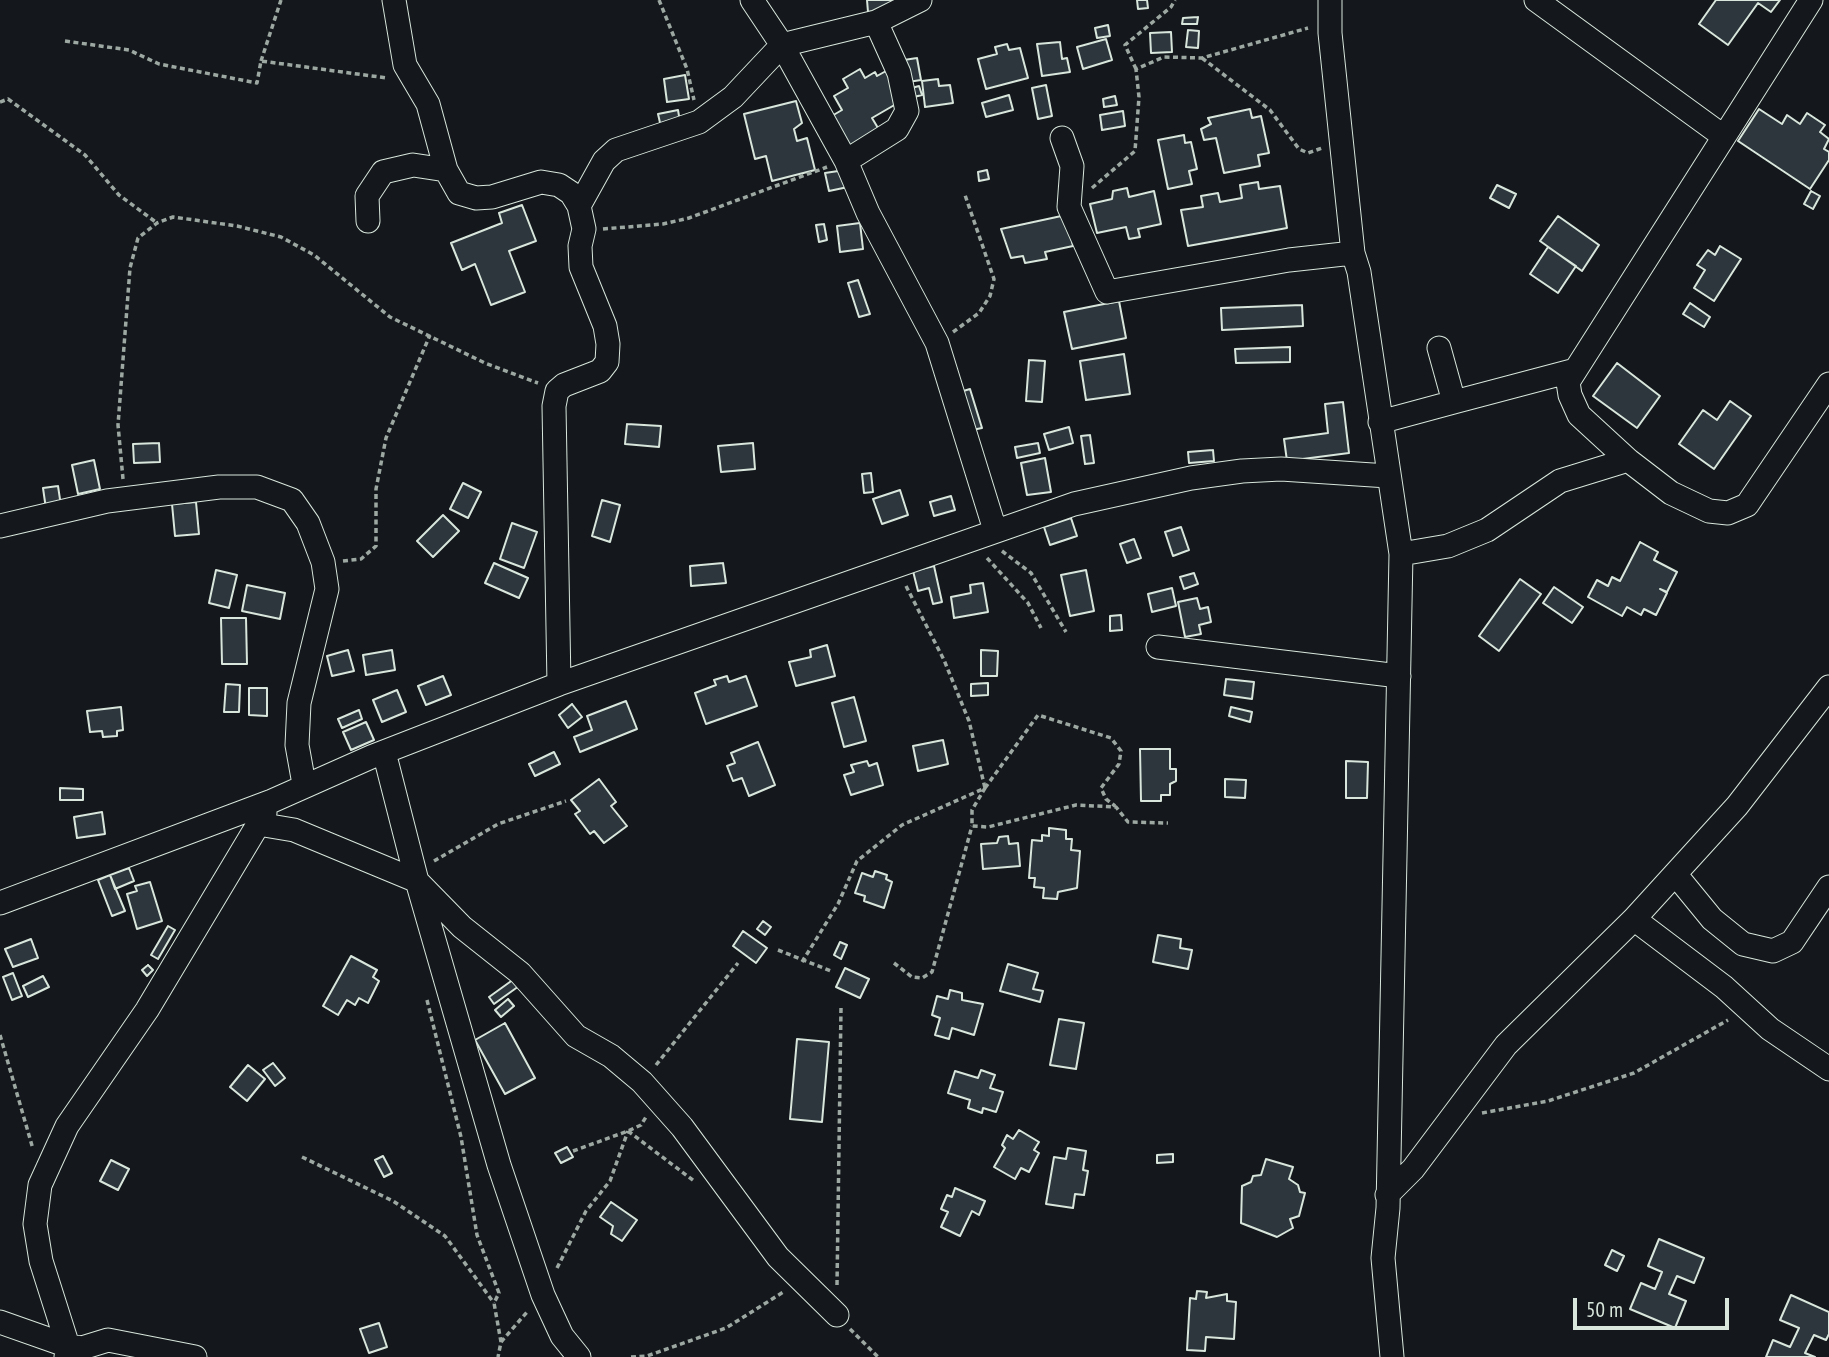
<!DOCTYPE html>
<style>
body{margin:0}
#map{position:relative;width:1829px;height:1357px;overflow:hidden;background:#14181c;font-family:"PT Sans Narrow",sans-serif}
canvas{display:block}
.scale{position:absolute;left:1573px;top:1298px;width:156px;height:32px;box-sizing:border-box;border:4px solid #d8e6dc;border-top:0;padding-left:9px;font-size:21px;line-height:24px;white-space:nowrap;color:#d8e6dc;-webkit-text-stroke:5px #14181c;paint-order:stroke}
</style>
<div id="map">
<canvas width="1829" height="1357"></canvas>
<div class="scale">50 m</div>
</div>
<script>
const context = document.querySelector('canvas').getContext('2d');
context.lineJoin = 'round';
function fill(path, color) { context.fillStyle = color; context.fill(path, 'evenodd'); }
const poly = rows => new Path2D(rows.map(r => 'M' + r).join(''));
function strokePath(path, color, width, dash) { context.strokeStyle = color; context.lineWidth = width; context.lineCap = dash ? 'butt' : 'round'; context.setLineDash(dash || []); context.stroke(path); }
const building = poly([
 [867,0,896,0,897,10,868,12,867,0],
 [1137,0,1147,0,1148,8,1138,9,1137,0],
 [1716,0,1780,0,1771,12,1758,3,1728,45,1699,24,1716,0],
 [1198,17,1197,24,1182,24,1183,18,1198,17],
 [1108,25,1110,36,1097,38,1095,28,1108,25],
 [1188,30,1199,31,1198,48,1186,47,1188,30],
 [1171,32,1172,52,1151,53,1150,33,1171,32],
 [1106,39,1112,60,1083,69,1077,47,1106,39],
 [1060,42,1062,59,1067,58,1070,72,1042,76,1037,44,1060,42],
 [1007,44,1009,50,1020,48,1028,78,986,89,978,59,997,54,995,47,1007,44],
 [917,58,921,80,908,82,904,60,917,58],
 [860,69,865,78,875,72,877,76,886,71,903,100,872,118,881,133,849,151,830,117,842,110,834,96,848,88,843,79,860,69],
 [685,75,689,99,667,102,664,79,685,75],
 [938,79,939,86,950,85,953,103,925,107,922,81,938,79],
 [1046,85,1052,116,1038,119,1032,88,1046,85],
 [919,86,922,95,910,98,908,89,919,86],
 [1009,95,1013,110,986,117,982,103,1009,95],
 [1115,96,1117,105,1104,107,1103,99,1115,96],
 [796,101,802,123,794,129,797,141,807,138,815,170,772,181,766,156,755,159,744,114,796,101],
 [1250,109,1252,118,1261,116,1269,153,1258,155,1260,166,1224,173,1216,138,1204,140,1201,129,1211,124,1208,118,1250,109],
 [1759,109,1782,124,1787,115,1800,124,1807,113,1825,125,1820,132,1829,139,1824,149,1829,152,1829,160,1810,189,1738,141,1759,109],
 [678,110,680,122,661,127,658,114,678,110],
 [1123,111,1125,126,1102,130,1100,115,1123,111],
 [1184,135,1185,143,1191,142,1197,169,1189,171,1192,184,1168,189,1158,140,1184,135],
 [845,170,848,187,829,191,825,173,845,170],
 [987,170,989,179,979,181,978,172,987,170],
 [1258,182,1259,189,1280,186,1287,228,1188,246,1181,210,1203,207,1201,196,1218,193,1220,202,1242,198,1240,185,1258,182],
 [1497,185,1516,194,1509,208,1490,198,1497,185],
 [1127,188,1129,197,1154,191,1161,224,1138,229,1140,237,1129,239,1126,227,1097,233,1090,204,1112,199,1113,191,1127,188],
 [1811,191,1820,196,1813,209,1804,204,1811,191],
 [522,205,536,241,509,251,525,292,491,305,475,264,462,270,451,243,502,223,499,213,522,205],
 [1066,215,1073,246,1045,252,1047,259,1025,263,1023,256,1011,258,1001,229,1066,215],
 [1558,216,1599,245,1582,271,1540,241,1558,216],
 [860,223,863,249,840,252,837,226,860,223],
 [824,224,827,240,819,242,816,225,824,224],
 [1720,246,1741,259,1714,301,1694,288,1705,270,1697,265,1708,250,1715,255,1720,246],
 [1548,247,1576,266,1558,293,1530,274,1548,247],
 [858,280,870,314,859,317,848,283,858,280],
 [1119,301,1126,338,1072,349,1064,312,1119,301],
 [1690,303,1710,317,1704,327,1683,314,1690,303],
 [1302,305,1303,326,1222,330,1221,308,1302,305],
 [1290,347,1290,362,1236,363,1235,349,1290,347],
 [1124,354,1130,394,1086,400,1080,361,1124,354],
 [1029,360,1045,361,1042,402,1026,401,1029,360],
 [1617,363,1660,396,1637,428,1593,396,1617,363],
 [970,389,982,428,972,430,960,392,970,389],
 [1730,401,1751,416,1714,469,1679,444,1703,410,1717,420,1730,401],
 [1343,402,1349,453,1287,461,1284,439,1328,433,1325,404,1343,402],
 [627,424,661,426,659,447,625,444,627,424],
 [1069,427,1073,443,1049,450,1044,434,1069,427],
 [1090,435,1094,463,1085,464,1081,436,1090,435],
 [159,443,160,462,134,463,133,444,159,443],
 [753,443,755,469,721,472,718,446,753,443],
 [1038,443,1040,453,1017,458,1015,447,1038,443],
 [1213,450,1214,461,1189,463,1188,452,1213,450],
 [1045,458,1051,492,1027,495,1021,463,1045,458],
 [94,460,100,489,78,494,72,465,94,460],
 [871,473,873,492,864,493,862,474,871,473],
 [463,483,481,492,468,518,450,509,463,483],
 [58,486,61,506,46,509,43,488,58,486],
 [900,490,908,515,882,524,873,499,900,490],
 [951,496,955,510,934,516,930,502,951,496],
 [602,500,620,505,610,542,592,536,602,500],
 [196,502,199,534,175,536,172,504,196,502],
 [443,515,459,531,433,557,417,541,443,515],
 [1071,518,1077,536,1050,545,1044,527,1071,518],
 [512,523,537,532,524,568,500,559,512,523],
 [1181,527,1189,550,1173,556,1165,532,1181,527],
 [1134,539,1141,558,1127,563,1120,544,1134,539],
 [1640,542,1658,552,1654,560,1677,572,1667,592,1660,589,1667,593,1656,615,1644,609,1641,615,1627,607,1622,616,1588,597,1597,580,1608,586,1612,577,1620,581,1640,542],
 [494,563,528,578,519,598,485,583,494,563],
 [723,563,726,583,691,586,690,566,723,563],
 [934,566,942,602,933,604,929,588,918,591,913,571,934,566],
 [216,570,237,575,229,608,209,603,216,570],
 [1086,570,1094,611,1070,616,1061,575,1086,570],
 [1194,573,1198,584,1184,589,1180,577,1194,573],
 [1520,579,1541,594,1499,651,1479,636,1520,579],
 [983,583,988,612,954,618,951,597,971,593,970,585,983,583],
 [247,585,285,593,280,619,242,611,247,585],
 [1554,587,1583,607,1572,623,1543,603,1554,587],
 [1172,588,1176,606,1152,612,1148,594,1172,588],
 [1197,598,1200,609,1208,607,1211,622,1199,625,1201,634,1185,637,1178,602,1197,598],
 [1121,615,1122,630,1110,631,1110,616,1121,615],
 [221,618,246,618,247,664,222,664,221,618],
 [827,645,835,676,796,686,789,662,811,657,810,650,827,645],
 [348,650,354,671,332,676,327,656,348,650],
 [392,650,395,670,366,675,363,655,392,650],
 [981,650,998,651,997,676,981,676,981,650],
 [443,676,451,695,426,705,418,686,443,676],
 [727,676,729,682,746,676,757,706,706,724,695,693,716,685,714,680,727,676],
 [1226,679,1254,682,1252,699,1224,695,1226,679],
 [988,683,988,695,971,696,971,684,988,683],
 [226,684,240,685,239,712,224,712,226,684],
 [249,688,267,688,267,716,249,715,249,688],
 [397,690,406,712,382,722,373,700,397,690],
 [854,697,866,741,844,747,832,703,854,697],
 [626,701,637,729,580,752,574,737,592,730,587,716,626,701],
 [572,704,582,717,568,728,559,715,572,704],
 [121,707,123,730,117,731,117,736,103,737,102,731,90,732,87,711,121,707],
 [1231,707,1252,712,1250,722,1229,716,1231,707],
 [359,710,362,719,342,728,338,719,359,710],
 [366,722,374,740,351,750,343,732,366,722],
 [943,740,948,764,918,771,913,746,943,740],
 [758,742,775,785,749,796,742,778,733,781,727,766,735,763,731,753,758,742],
 [1140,749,1170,749,1170,769,1176,769,1176,781,1170,784,1170,795,1161,795,1161,801,1141,801,1140,749],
 [554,752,560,764,535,776,529,764,554,752],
 [867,761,869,766,877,763,883,785,851,795,844,775,854,772,851,765,867,761],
 [1346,761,1368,762,1367,798,1346,798,1346,761],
 [599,779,616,802,611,806,627,826,604,843,594,831,590,834,575,814,580,811,571,800,599,779],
 [1225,779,1246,780,1245,798,1225,797,1225,779],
 [60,788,83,789,83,800,60,800,60,788],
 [102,812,105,834,77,838,74,817,102,812],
 [1049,828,1066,830,1066,839,1072,839,1071,850,1080,851,1077,888,1058,892,1057,899,1043,898,1044,888,1034,887,1035,878,1029,878,1032,840,1042,841,1042,835,1049,836,1049,828],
 [1008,836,1009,844,1018,843,1020,866,983,869,981,844,997,843,999,837,1008,836],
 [129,868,134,881,115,889,110,875,129,868],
 [875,871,887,875,886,879,892,882,884,908,864,901,865,896,855,893,862,873,873,877,875,871],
 [110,875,125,911,112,916,98,880,110,875],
 [150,882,162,921,137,929,127,894,137,891,135,886,150,882],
 [763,921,771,927,765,935,757,929,763,921],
 [168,926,175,930,158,959,151,955,168,926],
 [743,931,767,948,756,963,733,946,743,931],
 [1158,935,1181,939,1180,948,1192,950,1188,969,1153,962,1158,935],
 [31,939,38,958,13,967,5,949,31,939],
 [840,942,847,945,841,959,834,955,840,942],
 [351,956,377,970,373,977,379,981,368,1003,359,998,355,1005,347,1000,338,1015,323,1006,351,956],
 [1008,964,1038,973,1033,989,1043,991,1040,1002,1000,991,1008,964],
 [148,965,153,970,147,976,142,970,148,965],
 [845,968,869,979,860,998,836,987,845,968],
 [13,973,22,996,12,1000,3,977,13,973],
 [43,976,49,987,28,997,23,986,43,976],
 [514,979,519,986,494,1004,489,997,514,979],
 [950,990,962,993,962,1000,983,1004,974,1035,952,1028,949,1039,935,1035,940,1018,932,1015,937,996,948,999,950,990],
 [508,999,514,1006,501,1017,495,1010,508,999],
 [1059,1019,1084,1023,1076,1069,1050,1065,1059,1019],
 [505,1023,535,1078,505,1094,475,1040,505,1023],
 [797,1039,829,1042,822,1122,790,1119,797,1039],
 [273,1063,285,1078,275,1086,263,1070,273,1063],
 [248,1065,265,1079,247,1101,230,1087,248,1065],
 [981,1070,995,1075,990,1088,1003,1092,996,1112,983,1108,982,1113,968,1108,970,1100,948,1093,955,1071,978,1078,981,1070],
 [1019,1130,1039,1142,1034,1150,1039,1153,1029,1172,1021,1168,1015,1179,994,1167,1005,1148,1002,1145,1007,1135,1013,1139,1019,1130],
 [567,1147,573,1157,561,1163,555,1153,567,1147],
 [1068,1148,1086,1151,1083,1170,1088,1171,1084,1195,1075,1194,1073,1208,1046,1204,1054,1157,1066,1159,1068,1148],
 [1173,1154,1173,1162,1157,1163,1157,1155,1173,1154],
 [383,1156,392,1173,384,1177,375,1160,383,1156],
 [1266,1159,1293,1167,1289,1179,1298,1185,1300,1192,1305,1193,1299,1216,1290,1219,1293,1228,1277,1237,1241,1223,1242,1186,1251,1182,1253,1176,1261,1175,1266,1159],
 [111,1160,129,1169,118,1190,100,1181,111,1160],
 [955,1188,985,1201,979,1215,972,1211,960,1236,941,1227,948,1212,941,1209,947,1195,952,1197,955,1188],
 [611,1202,637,1220,622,1241,611,1234,613,1226,600,1217,611,1202],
 [1659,1239,1704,1258,1694,1283,1677,1276,1669,1294,1686,1301,1675,1328,1630,1309,1641,1283,1655,1289,1662,1272,1648,1266,1659,1239],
 [1612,1250,1624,1256,1617,1271,1605,1265,1612,1250],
 [1197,1291,1207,1292,1206,1298,1227,1294,1227,1301,1236,1302,1234,1339,1206,1337,1205,1351,1187,1350,1190,1298,1196,1299,1197,1291],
 [1791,1295,1829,1312,1829,1334,1826,1340,1814,1335,1805,1353,1815,1357,1766,1357,1773,1340,1790,1347,1799,1328,1780,1320,1791,1295],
 [379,1323,387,1347,369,1353,360,1329,379,1323]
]);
fill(building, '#2c363c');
strokePath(building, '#d8e6dc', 2);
const minor = poly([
 [394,0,405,65,428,104,446,170,459,193,476,198,492,197,541,182,559,185,571,193,579,206,584,229,580,246,581,267,605,326,608,344,607,362,600,371,564,385,557,391,554,406,559,684],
 [1330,0,1330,33,1353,253,1359,272,1401,554,1388,1208,1383,1258,1392,1357],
 [1536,0,1723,136],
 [1811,0,1568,382,1570,395,1579,415,1628,460,1671,493,1709,511,1728,513,1747,505,1829,384],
 [876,22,782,45,846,161,868,213,937,343,995,530],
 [1062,138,1072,166,1069,207,1107,292,1289,260,1353,253],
 [846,161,897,129,907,111,899,73,876,22,920,0],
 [579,206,604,161,616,150,699,122,733,97,782,45,752,0],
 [368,221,367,196,383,172,413,165,446,170],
 [1454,402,1575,370],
 [1380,422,1454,402,1439,348],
 [0,526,107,501,219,487,257,487,292,500,308,523,323,562,327,589,299,703,297,745,304,784],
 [1401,554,1448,546,1487,530,1560,481,1628,460],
 [1158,647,1399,676],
 [384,752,417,881,499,1165,543,1295,562,1336,579,1357],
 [258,824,294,830,417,881,462,927,520,973,576,1036,611,1056,642,1082,682,1127,778,1257,837,1315],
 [1676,875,1712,919,1743,944,1773,951,1792,942,1829,887],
 [0,903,272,801,371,757,559,684,1074,504,1191,478,1242,471,1281,469,1388,476],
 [1634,919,1724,987,1770,1029,1829,1069],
 [1387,1195,1413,1169,1506,1045,1634,919,1737,806,1829,687],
 [0,1322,68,1346,82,1348,108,1340,195,1357],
 [66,1357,68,1346,41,1261,35,1224,40,1185,67,1126,147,1010,265,813]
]);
strokePath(minor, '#d8e6dc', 25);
strokePath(poly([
 [659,0,687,69,694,100],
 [65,41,129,50,159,64,257,83,261,61,387,78],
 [1202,58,1270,110,1299,149,1308,153,1322,148],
 [261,61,281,0],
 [1136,69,1125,45,1171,7,1175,0],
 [0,102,8,99,85,155,119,195,157,223],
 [1092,188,1135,151,1139,97,1136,69,1164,57,1202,58,1308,28],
 [603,229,663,224,689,218,827,167],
 [953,332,979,313,990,296,994,279,965,195],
 [123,479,118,425,130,268,138,238,157,223,173,217,237,226,281,237,314,255,390,317,485,363,538,383],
 [1002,551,1031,573,1066,632],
 [987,558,1028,603,1041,628],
 [343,561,361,559,376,546,376,489,386,438,430,335],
 [906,586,944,660,969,721,985,788],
 [985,788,1038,715,1111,738,1121,751,1119,764,1101,788,1106,799,1115,806],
 [434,861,498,824,566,801],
 [778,950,831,971],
 [802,962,838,904,857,861,902,825,985,788,972,810,972,826,988,827,1076,805,1116,807,1128,822,1168,823],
 [894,963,912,977,922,978,932,972,972,826],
 [427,1000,461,1137,477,1235,499,1293,494,1303,501,1342,498,1357],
 [0,1035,33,1149],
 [656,1065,738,963],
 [1482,1113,1548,1101,1634,1073,1728,1020],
 [628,1131,694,1181],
 [573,1151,628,1131,641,1125,646,1117],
 [302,1157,393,1201,445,1236,494,1303],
 [557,1268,586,1211,610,1181,628,1131],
 [837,1285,841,1008],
 [850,1329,878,1357],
 [501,1342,527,1312],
 [631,1357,647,1356,726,1328,785,1291]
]), '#9da8a2', 3.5, [5, 3.5]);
strokePath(minor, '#14181c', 23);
</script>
